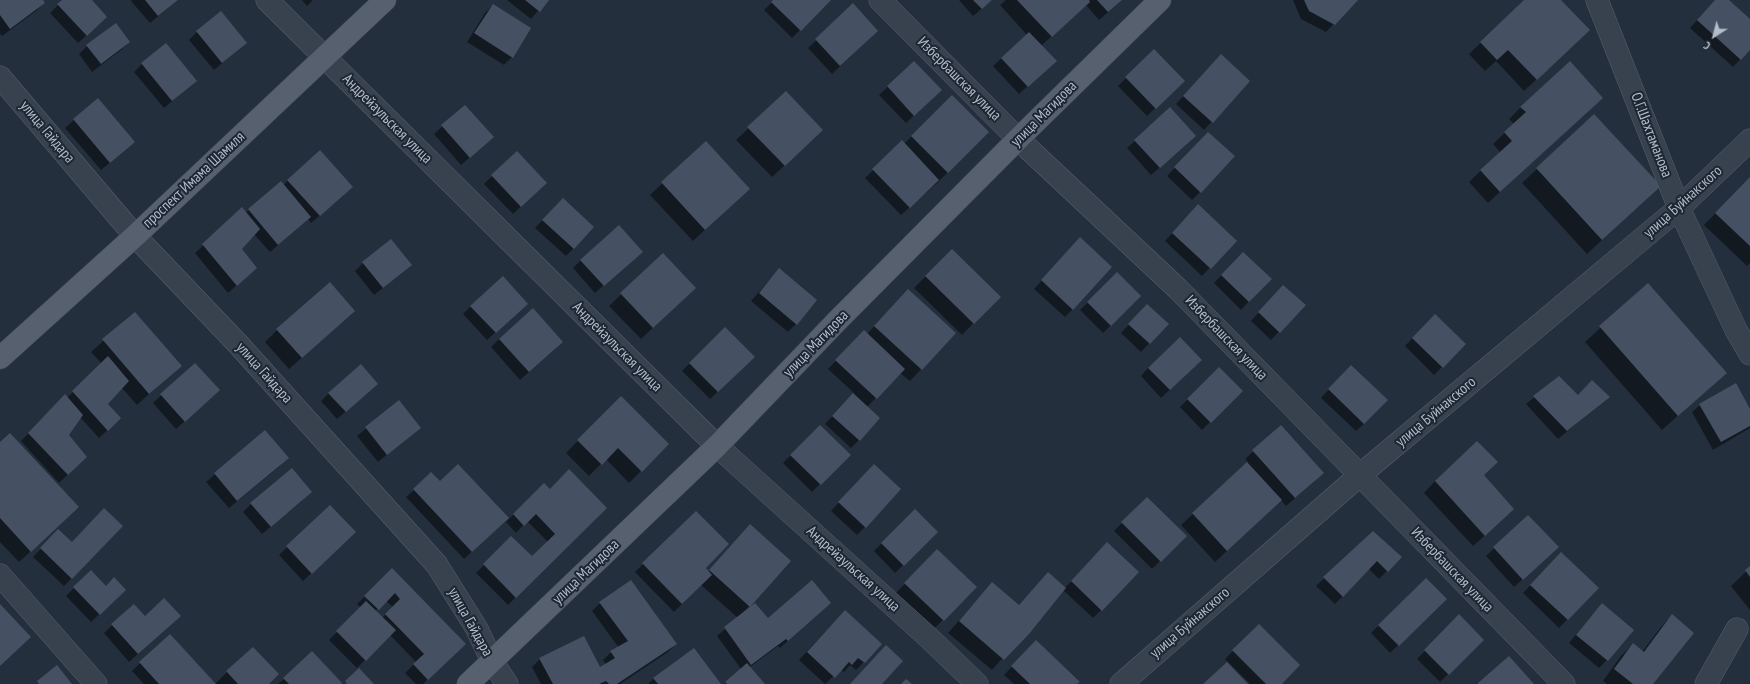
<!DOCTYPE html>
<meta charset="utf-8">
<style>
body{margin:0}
#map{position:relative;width:1750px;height:684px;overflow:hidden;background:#242f3e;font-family:"PT Sans Narrow",sans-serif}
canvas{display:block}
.north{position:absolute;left:1694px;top:16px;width:40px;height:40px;-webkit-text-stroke:3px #1d2633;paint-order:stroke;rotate:216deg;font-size:11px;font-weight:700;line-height:16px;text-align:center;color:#b4bcc9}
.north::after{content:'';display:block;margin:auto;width:14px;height:18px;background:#b4bcc9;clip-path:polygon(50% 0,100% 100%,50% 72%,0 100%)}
</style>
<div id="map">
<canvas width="1750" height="684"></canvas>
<div class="north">С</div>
</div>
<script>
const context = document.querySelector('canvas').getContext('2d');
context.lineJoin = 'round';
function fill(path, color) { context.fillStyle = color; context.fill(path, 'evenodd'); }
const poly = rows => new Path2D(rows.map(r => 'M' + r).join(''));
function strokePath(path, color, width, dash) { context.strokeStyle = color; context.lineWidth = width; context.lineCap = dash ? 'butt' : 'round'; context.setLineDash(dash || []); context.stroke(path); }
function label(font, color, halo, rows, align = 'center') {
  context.font = font + ' "PT Sans Narrow",sans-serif'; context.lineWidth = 4; context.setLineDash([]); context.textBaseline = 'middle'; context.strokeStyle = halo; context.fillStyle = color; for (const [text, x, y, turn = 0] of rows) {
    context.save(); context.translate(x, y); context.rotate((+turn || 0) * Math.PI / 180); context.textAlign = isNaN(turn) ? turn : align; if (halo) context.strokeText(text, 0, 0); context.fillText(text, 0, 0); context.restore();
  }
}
fill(poly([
 [0,0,42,0,44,3,36,11,2,36,0,34],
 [63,0,90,0,98,25,78,43,50,13],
 [132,0,178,0,150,23,131,1],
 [302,0,313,0,307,6],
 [507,0,547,0,531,19],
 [774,0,830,0,792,38,764,10],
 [959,0,992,0,973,16],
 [1006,0,1122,0,1099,20,1086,5,1041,46,1047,69,1019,94,993,66,1027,35,1000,5],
 [1293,0,1357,0,1326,32,1301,19],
 [1526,0,1560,0,1577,42,1524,91,1496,61,1485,71,1469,54],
 [1716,0,1728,0,1750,20,1750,49,1733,67,1690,28],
 [493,5,512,57,504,65,467,42,485,13],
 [853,5,869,39,832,74,808,48],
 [116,24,129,42,121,50,92,72,79,54,87,46],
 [197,32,246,43,214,70,189,40],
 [1154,51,1183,81,1147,116,1118,86],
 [1221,55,1249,81,1204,130,1176,104],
 [914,62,932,98,906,123,879,95],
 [142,64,196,81,164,108,134,72],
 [786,93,810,142,772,177,736,140],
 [952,96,988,132,936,184,901,215,865,178,902,142,904,144],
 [97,99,125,150,101,170,65,128],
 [465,106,484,145,461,165,434,134],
 [1521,107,1590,109,1488,203,1469,182,1500,152,1493,144,1514,124,1509,119],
 [1594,115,1660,186,1587,254,1522,183],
 [1208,133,1200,192,1192,200,1167,176],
 [1135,141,1187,144,1151,175,1127,148],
 [706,142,737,200,693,241,650,195],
 [492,176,537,191,513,214,484,184],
 [1749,179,1750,263,1747,266,1704,225],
 [288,180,344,195,311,223,308,219,270,252,254,234,241,249,247,276,228,293,195,253,242,209,245,213,281,183,283,186],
 [555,207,574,248,566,256,535,228],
 [1190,214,1235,241,1202,276,1165,241],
 [1072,247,1073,309,1065,317,1034,289],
 [952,250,999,297,962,335,914,288],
 [1243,253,1270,279,1241,310,1214,283],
 [663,254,683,299,641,339,609,306],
 [633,259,595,293,573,268,581,260],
 [363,263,403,272,374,295,355,271],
 [1117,274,1140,296,1103,333,1080,310],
 [771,278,796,324,788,332,751,301],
 [1648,284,1726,372,1662,430,1585,342],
 [1275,294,1304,305,1271,340,1251,321],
 [897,302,955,333,910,381,900,373,867,407,859,440,851,448,825,424,854,393,828,369,856,339,867,334],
 [471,306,519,311,487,340,463,314],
 [354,311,289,369,265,342,277,330],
 [135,313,180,366,137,405,122,388,107,404,112,426,99,438,80,417,68,435,78,465,59,483,21,441,65,396,67,398,102,364,91,352],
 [1139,314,1167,324,1141,352,1121,333],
 [1435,315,1465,344,1434,375,1405,346],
 [725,328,753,357,710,399,682,371],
 [499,339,554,350,520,380,491,347],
 [195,364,211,398,176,429,153,403],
 [1148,368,1193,368,1161,398,1141,376],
 [1219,368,1241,391,1202,430,1180,407],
 [1343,374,1364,424,1356,431,1321,398],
 [1559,377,1578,396,1609,397,1558,439,1526,404],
 [369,391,337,419,321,401,329,393],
 [621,397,668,444,629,483,606,459,589,476,566,453],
 [398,402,420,428,378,462,357,436],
 [1700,405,1750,411,1750,428,1713,450,1692,412],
 [820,426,849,455,812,492,783,463],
 [1281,426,1315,481,1286,506,1281,500,1215,562,1181,525,1248,462,1245,459],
 [265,431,280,466,229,508,206,482],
 [0,443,66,519,19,562,0,542],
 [866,473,865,527,857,535,831,511],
 [1483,475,1501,521,1473,546,1424,493,1435,481],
 [440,483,499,526,464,559,406,497,414,490],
 [544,484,550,490,606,508,508,605,476,573,511,538,532,558,548,542,527,521,516,533,506,522],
 [1147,498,1185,536,1152,569,1114,531],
 [303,500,262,534,243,512,251,504],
 [330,506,347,540,303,581,279,555],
 [915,510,936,532,895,573,874,551],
 [696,512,705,568,708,572,739,537,749,606,744,612,745,613,768,619,830,603,780,648,778,646,750,667,764,684,724,684,741,669,717,636,738,618,701,585,674,612,635,572],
 [1528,516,1549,555,1514,587,1486,556],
 [121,526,64,586,33,557,58,531,72,544],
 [1373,532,1387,571,1379,579,1369,569,1335,604,1316,586],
 [937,551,975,587,931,632,893,596],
 [1099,551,1101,610,1093,618,1063,590,992,670,948,633,992,583,1019,605,1048,573,1065,588],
 [1554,561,1598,588,1559,628,1523,593],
 [1750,568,1750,610,1731,586],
 [392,570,464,644,423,684,416,684,405,673,416,662,390,635,357,668,329,640,361,608,357,604],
 [386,601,393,607,382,618,375,611],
 [91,571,106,587,125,590,91,622,66,596],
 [1426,579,1446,599,1390,653,1371,633],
 [600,603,676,644,668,652,620,684,541,684,532,667,540,659,599,669,606,665,603,660,611,652,619,648,592,611],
 [134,605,145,617,171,624,129,662,104,633],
 [1594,613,1607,660,1599,668,1569,643],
 [1672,615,1652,684,1607,684,1603,681,1621,656,1633,644,1642,652,1661,627],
 [1459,616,1483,640,1440,682,1417,659],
 [837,619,881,644,856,670,850,665,844,672,841,669,825,684,799,660],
 [1259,625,1280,684,1250,684,1225,659],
 [1028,650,1076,684,1014,684,1004,675],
 [140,663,214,684,144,684,132,671],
 [227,672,268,684,215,684],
 [654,678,719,684,648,684],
 [284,679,339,684,278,684]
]), '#0007');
fill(poly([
 [0,0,43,0,45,3,10,29,0,15],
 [62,0,92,0,107,17,87,36,57,4],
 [145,0,178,0,158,16],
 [525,0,549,0,540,12],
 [773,0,831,0,801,31,771,2],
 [973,0,992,0,982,9],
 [1017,0,1089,0,1090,2,1052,37],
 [1097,0,1122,0,1108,12],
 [1304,0,1358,0,1335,25,1309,11],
 [1524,0,1561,0,1590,30,1537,80,1508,50,1497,60,1480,42],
 [1715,0,1729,0,1750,19,1750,50,1741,60,1697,20],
 [853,3,878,31,840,66,815,39],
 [493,4,531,28,513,58,474,33],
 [221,11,247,43,222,63,196,31],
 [116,23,130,42,101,64,86,45],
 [1029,32,1057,61,1028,87,1001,58],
 [166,43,197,81,172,101,141,63],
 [1154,49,1185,81,1156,109,1125,77],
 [1221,54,1250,81,1213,123,1183,96],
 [914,61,942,90,914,116,887,86],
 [1570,61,1603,98,1500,192,1480,170,1512,141,1504,132,1526,112,1520,107],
 [786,91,823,130,785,166,747,127],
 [952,95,989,132,948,173,911,136],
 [98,98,135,142,110,163,73,119],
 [465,105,494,137,470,158,441,125],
 [1170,107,1196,136,1160,168,1134,140],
 [1594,114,1661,186,1602,240,1536,168],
 [1208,132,1235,156,1201,193,1174,167],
 [902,140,939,180,910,208,872,169],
 [706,141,750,189,705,230,661,182],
 [320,150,353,187,320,216,287,180],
 [517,151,547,183,521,207,491,175],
 [1750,177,1750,246,1715,213],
 [281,181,311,217,278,245,248,209],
 [563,198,594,227,574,249,542,220],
 [1198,204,1237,241,1211,269,1172,233],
 [242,207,260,229,242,249,257,268,237,286,202,244],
 [619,225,643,252,604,286,580,260],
 [1080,237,1112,267,1073,310,1041,280],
 [391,239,412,265,383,288,362,262],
 [952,249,1001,297,974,324,925,276],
 [1243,252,1272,279,1249,302,1221,275],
 [663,253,696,288,653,328,620,293],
 [779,268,817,300,797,325,759,293],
 [1117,272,1141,296,1111,326,1087,302],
 [503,276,528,304,496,333,470,306],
 [330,282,355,311,302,358,276,329],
 [1648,283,1727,373,1678,416,1599,326],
 [1283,285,1306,305,1280,333,1258,312],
 [908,289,956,333,922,370,874,326],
 [1147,304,1169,324,1150,344,1128,324],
 [533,308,563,342,529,372,499,339],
 [135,312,182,366,149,394,102,339],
 [1435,314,1466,344,1443,368,1412,338],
 [725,327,755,357,718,392,689,363],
 [864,330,905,369,877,399,835,360],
 [1180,337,1202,360,1170,390,1148,368],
 [108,356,129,381,108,404,121,418,108,431,72,391],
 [195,363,220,390,185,422,160,394],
 [361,364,378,384,346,412,328,393],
 [1351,365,1388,400,1364,424,1328,389],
 [1219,367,1243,391,1211,423,1187,399],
 [1559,376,1578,395,1592,380,1610,397,1567,431,1533,396],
 [1736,383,1750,409,1750,426,1721,442,1699,404],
 [853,393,880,418,860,441,832,416],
 [65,394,83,415,69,435,87,457,68,475,28,433],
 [621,396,669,444,642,472,618,448,602,465,577,440],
 [399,400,421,428,387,455,365,427],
 [820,425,851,455,821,485,790,455],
 [1281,425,1324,473,1295,498,1252,450],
 [265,430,289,458,237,501,214,473],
 [10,433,79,507,31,552,0,518,0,442],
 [1477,441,1498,462,1484,475,1514,509,1485,536,1435,481],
 [1247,462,1282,500,1227,551,1192,513],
 [458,464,509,518,472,552,413,489,431,472,440,481],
 [874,464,901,489,866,528,838,502],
 [292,468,312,492,271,527,250,503],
 [569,469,607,508,516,598,483,564,511,536,532,556,555,534,536,514,524,526,513,514,544,483,550,489],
 [1147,497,1187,536,1161,562,1121,522],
 [330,505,356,532,312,574,286,546],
 [104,508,123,526,72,579,40,548,58,529,72,542],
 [915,509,938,532,904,566,881,543],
 [696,511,729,544,706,568,712,575,682,604,642,563],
 [1528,515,1559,547,1523,580,1493,547],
 [750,524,791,561,750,607,709,570],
 [1373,531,1402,557,1388,572,1377,561,1343,597,1323,577],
 [1107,542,1139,572,1102,611,1071,581],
 [937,549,977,587,944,621,904,583],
 [1561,552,1599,588,1568,620,1530,585],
 [1750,566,1750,577,1745,570],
 [392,568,466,644,428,680,413,664,424,654,385,614,400,599,395,593,379,610,364,596],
 [91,570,106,586,114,577,126,590,100,615,73,587],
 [1048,572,1066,588,1029,634,1004,660,959,621,992,582,1019,605],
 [1426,578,1447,599,1399,646,1378,625],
 [631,580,677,644,617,684,609,684,606,681,599,684,553,684,539,658,584,636,600,667,615,658,610,651,628,641,599,602],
 [812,580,831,603,788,641,786,639,751,665,724,627,755,603,768,618],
 [164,598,181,616,138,654,111,624,134,604,145,616],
 [366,601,396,630,366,661,336,631],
 [1602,603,1634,630,1608,661,1576,635],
 [0,604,31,637,0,666],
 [845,610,882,644,865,663,858,658,852,665,849,662,835,678,807,652],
 [1459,614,1484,640,1449,675,1424,650],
 [1672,614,1694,633,1653,684,1633,684,1614,669,1633,643,1644,652],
 [1259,624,1300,665,1282,684,1266,684,1232,650],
 [170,634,204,671,216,684,159,684,139,662],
 [1036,640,1080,682,1077,684,1030,684,1011,666],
 [886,645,903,661,882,684,850,684],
 [253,647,279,674,269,684,238,684,226,671],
 [694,648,721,684,658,684,653,678],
 [312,651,342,683,341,684,289,684,283,678],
 [1509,656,1534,684,1478,684,1478,683],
 [1227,662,1248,684,1203,684],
 [747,663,765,684,727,684,725,682],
 [57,665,72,684,39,684,37,681],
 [359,668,374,684,347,684,345,681],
 [906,679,912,684,901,684]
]), '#455162');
const minor = poly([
 [267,0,717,446,928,637,977,684],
 [880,0,1018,139,1178,289,1564,684],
 [1597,0,1679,208,1736,330,1750,354],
 [0,77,135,236,238,344,437,565,477,629,492,661,507,684],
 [0,575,96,684],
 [1121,684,1360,475,1679,208,1750,140],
 [1706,684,1737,629]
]);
const major = poly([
 [0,358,135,236,385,0],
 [468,684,717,446,837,321,1018,139,1160,0]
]);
strokePath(minor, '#565f6c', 23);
strokePath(major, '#414a57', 23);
strokePath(minor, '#38414e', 22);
strokePath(major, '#56606e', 22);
label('15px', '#b4bcc9', '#1d2633', [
 ["Избербашская улица",959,79,45],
 ["улица Магидова",1044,114,-45],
 ["Андрейаульская улица",387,119,45],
 ["улица Гайдара",47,132,50],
 ["О.Г.Шахтаманова",1651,135,69],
 ["проспект Имама Шамиля",194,180,-43],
 ["улица Буйнакского",1683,202,-42],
 ["Избербашская улица",1226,338,46],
 ["улица Магидова",816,344,-46],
 ["Андрейаульская улица",617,347,45],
 ["улица Гайдара",264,373,48],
 ["улица Буйнакского",1436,412,-40],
 ["Андрейаульская улица",853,569,42],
 ["Избербашская улица",1452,570,46],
 ["улица Магидова",586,572,-44],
 ["улица Гайдара",470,622,61],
 ["улица Буйнакского",1190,623,-41]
]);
</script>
